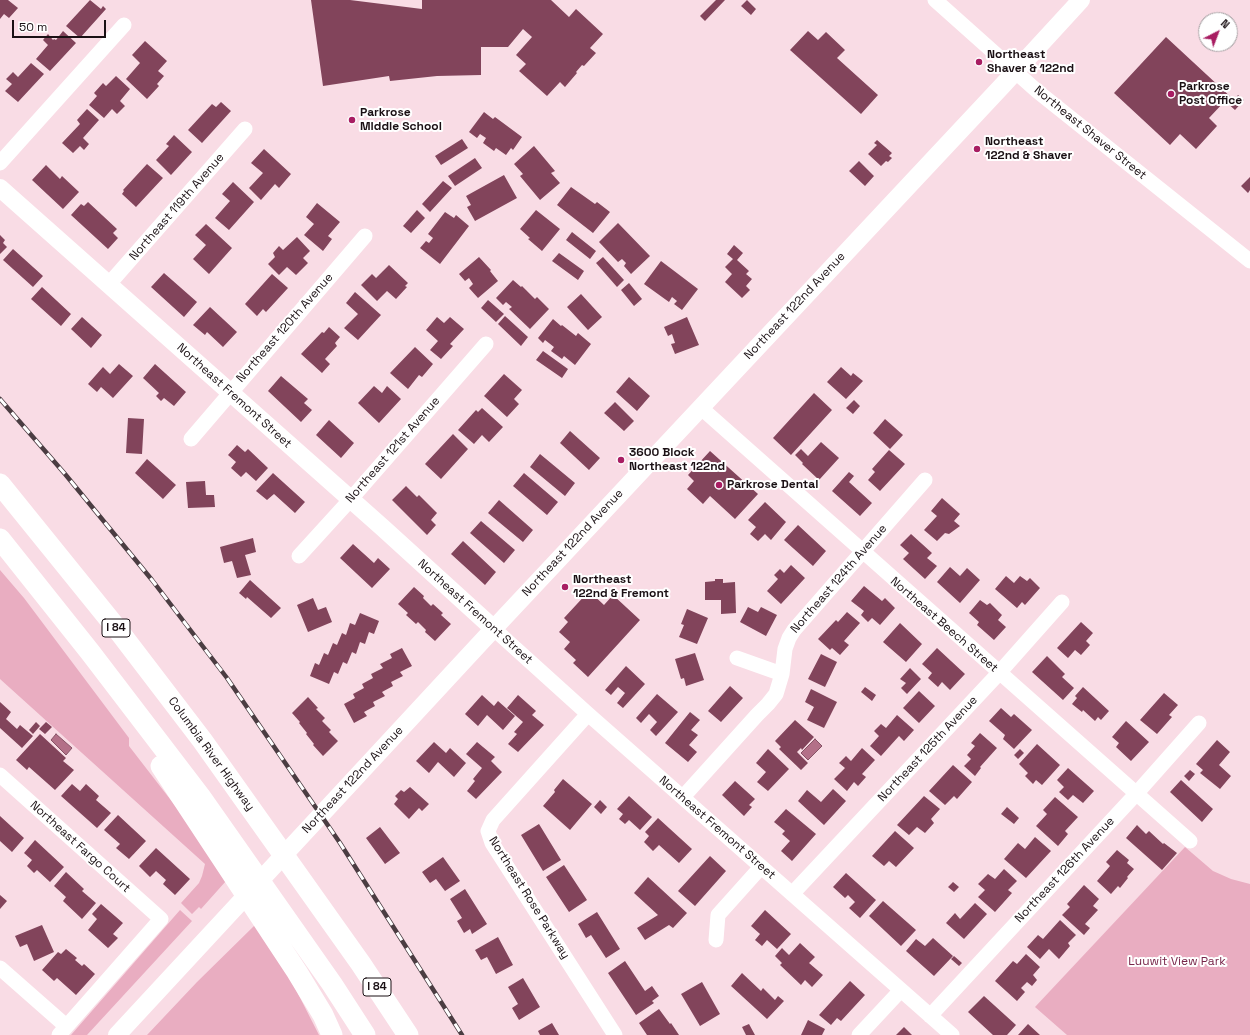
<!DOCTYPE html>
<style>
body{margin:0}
#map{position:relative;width:1250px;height:1035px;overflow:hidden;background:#f9dce5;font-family:"Space Grotesk",sans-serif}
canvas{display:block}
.north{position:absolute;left:1198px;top:12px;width:40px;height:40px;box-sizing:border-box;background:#fff;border:1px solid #a39fa1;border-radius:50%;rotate:42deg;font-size:11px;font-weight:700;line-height:16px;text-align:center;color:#1a1014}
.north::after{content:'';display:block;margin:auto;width:14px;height:18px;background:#a81d62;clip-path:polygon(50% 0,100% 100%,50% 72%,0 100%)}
.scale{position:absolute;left:12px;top:20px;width:94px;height:18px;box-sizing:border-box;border:2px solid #1a1014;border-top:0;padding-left:5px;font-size:12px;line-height:14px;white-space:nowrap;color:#1a1014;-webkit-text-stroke:3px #fff;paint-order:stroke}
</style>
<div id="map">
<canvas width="1250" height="1035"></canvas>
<div class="north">N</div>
<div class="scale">50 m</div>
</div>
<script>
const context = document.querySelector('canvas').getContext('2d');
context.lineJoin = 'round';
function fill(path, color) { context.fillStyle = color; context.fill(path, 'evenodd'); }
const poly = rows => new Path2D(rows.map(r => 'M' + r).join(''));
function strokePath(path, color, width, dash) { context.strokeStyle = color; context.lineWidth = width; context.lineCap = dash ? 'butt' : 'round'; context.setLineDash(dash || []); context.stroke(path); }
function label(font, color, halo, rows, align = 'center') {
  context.font = font + ' "Space Grotesk",sans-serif'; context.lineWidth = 4; context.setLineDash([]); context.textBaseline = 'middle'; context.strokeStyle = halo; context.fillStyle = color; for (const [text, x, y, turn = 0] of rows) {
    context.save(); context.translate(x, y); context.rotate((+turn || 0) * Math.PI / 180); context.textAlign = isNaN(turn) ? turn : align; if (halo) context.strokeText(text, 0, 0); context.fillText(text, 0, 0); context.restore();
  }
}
fill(poly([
 [0,570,24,598,129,738,129,746,180,812,226,881,201,909,199,907,192,914,181,903,199,883,202,876,205,864,0,679],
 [1185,847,1213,871,1231,879,1250,884,1250,1035,1067,1035,1035,1007],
 [180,910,192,921,87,1035,71,1035],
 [255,925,290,978,319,1035,147,1035,197,982]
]), '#e9adc1');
const water = poly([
 [56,734,72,748,66,755,51,740,56,734],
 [815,739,822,746,808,760,801,753,815,739]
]);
fill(water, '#b37088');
strokePath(water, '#855365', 1);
fill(poly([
 [0,0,8,0,18,8,9,18,4,14,0,19],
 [90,0,101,9,103,6,106,9,80,38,66,26],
 [311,0,350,0,422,9,422,0,551,0,569,17,576,9,603,34,590,48,596,53,584,66,582,65,576,72,577,73,565,87,560,82,547,96,519,71,526,64,516,55,532,37,523,29,508,47,481,47,481,75,437,76,390,81,389,76,323,86],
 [716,0,725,0,705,21,700,16],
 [747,0,756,9,751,15,741,6],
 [63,31,76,43,50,71,36,59,48,45,43,40,48,34,53,40,54,39,56,40],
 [808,31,818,40,826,32,845,50,837,58,878,95,861,114,790,50],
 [1166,37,1234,100,1238,95,1244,100,1235,110,1225,101,1209,118,1217,126,1196,149,1180,134,1170,145,1114,93],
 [145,41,167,61,158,71,164,76,157,84,159,86,147,99,126,79,140,63,132,55],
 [31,63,44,74,18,102,5,91,12,84,6,79,13,72,18,77],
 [116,76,130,89,120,101,125,106,117,114,112,109,104,118,89,105,97,96,94,93,103,83,106,86],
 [221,102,231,111,202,143,188,130,212,104,216,107],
 [87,109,99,120,83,138,89,144,84,150,80,146,73,153,62,143,80,124,77,120],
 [484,112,493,119,495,117,522,137,513,150,511,148,506,155,496,148,494,151,483,143,486,138,480,134,477,138,469,132],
 [174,135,192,152,171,175,156,160,169,146,166,144],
 [462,139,468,148,441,165,435,156],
 [877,140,892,153,889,156,892,158,888,162,886,161,881,166,868,154,877,145,874,143],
 [534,146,555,171,551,173,560,183,540,200,520,176,523,174,514,164],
 [264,149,291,174,279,188,275,184,261,200,249,188,263,173,251,163],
 [475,158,482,168,455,186,448,176],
 [859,161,874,176,865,186,849,171],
 [147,164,163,178,136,207,122,194,124,191,123,190],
 [46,165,60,179,62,176,79,192,63,209,32,180],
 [504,175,517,198,475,221,467,207,471,205,466,196],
 [1250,177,1250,190,1248,193,1241,186],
 [443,181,452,188,430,212,422,204],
 [233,182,254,202,229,230,215,218,230,201,222,194],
 [571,187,595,204,597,202,610,212,593,233,557,205],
 [88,202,117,229,113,233,118,238,108,249,71,215,81,204,84,206],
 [317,203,340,222,328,236,332,239,323,251,304,235,314,224,306,217],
 [417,210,425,218,411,233,403,226],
 [536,210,560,229,542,251,528,239,530,238,520,229],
 [445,212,454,218,456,215,469,226,440,264,420,248,426,241,429,243,433,238,428,234],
 [618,223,650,256,631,274,624,266,626,263,622,259,618,262,599,242],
 [206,224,232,248,209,274,193,259,206,245,195,235],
 [572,232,596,251,590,259,566,240],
 [0,235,5,240,3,243,7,247,0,254],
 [297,237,310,251,303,258,308,263,296,275,287,267,279,275,268,264,275,257,273,253,279,246,283,250],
 [734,245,743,253,737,260,749,271,746,274,752,279,746,286,750,290,742,298,725,282,732,274,725,267,733,259,727,254],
 [13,249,43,276,33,287,3,260],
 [559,253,584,271,578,280,552,261],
 [479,257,491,270,490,271,498,281,478,298,469,288,473,284,469,278,465,281,459,274],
 [603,257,624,280,617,287,596,263],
 [661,261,698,289,682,310,674,304,677,301,672,297,669,302,644,284],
 [389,265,408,283,405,286,407,287,396,299,387,291,377,301,361,285,372,274,376,278],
 [164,273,197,302,184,317,151,287],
 [272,274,288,288,266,312,263,309,257,316,245,304],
 [513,280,521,287,522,286,535,299,537,297,549,309,530,329,509,309,512,307,506,302,503,305,496,298],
 [629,283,642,299,634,306,621,290],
 [42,287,71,314,61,326,31,299],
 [355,292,381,315,358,340,344,328,358,314,346,303],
 [581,294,602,317,588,330,567,307],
 [488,300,504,314,496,322,481,308],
 [210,307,237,332,223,347,207,332,205,335,193,325],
 [505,316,528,337,521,346,498,324],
 [82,317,102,335,91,348,71,329],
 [437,317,444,323,450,317,464,329,450,344,453,346,441,359,430,350,438,341,426,330],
 [687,317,699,345,675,354,671,344,675,343,672,334,668,336,664,327],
 [553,319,561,326,562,325,576,336,578,333,591,344,575,365,564,356,562,359,551,351,554,347,545,340,543,343,538,338],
 [329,327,340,337,335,343,337,346,325,359,330,364,322,373,301,354,322,332,324,333],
 [415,347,433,364,422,377,419,375,408,389,390,373],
 [543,351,568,369,562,378,536,360],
 [119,364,133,376,113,398,101,387,97,392,88,384,103,367,110,374],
 [155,364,186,392,174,406,164,398,161,401,156,396,159,393,143,378],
 [841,367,851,376,853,373,863,381,846,399,827,382],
 [504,374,522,390,514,399,519,404,507,417,484,396],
 [281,376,308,399,304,403,312,410,301,422,268,391],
 [629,377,650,396,637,411,616,392],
 [374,386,382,393,387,386,401,399,379,423,358,403],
 [814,393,832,410,791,455,773,438],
 [854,400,860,406,853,414,846,408],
 [615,402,634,421,624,431,604,413],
 [482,408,503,427,489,442,482,435,474,444,458,430,476,410,478,412],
 [128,418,144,419,142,454,126,453],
 [885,419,903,435,890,449,873,433],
 [329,420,354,443,341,458,316,435],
 [570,431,600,458,589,470,560,443],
 [453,434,468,449,441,479,425,464],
 [821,442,839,458,819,480,802,464,803,463,795,455,801,449,808,456],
 [237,445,245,452,248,449,268,468,256,481,246,472,241,477,231,468,236,462,228,455],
 [889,450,905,464,880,491,868,480,875,472,872,469],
 [710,451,758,494,735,519,710,496,703,504,687,489,694,481,688,475],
 [540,454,575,483,565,496,530,467],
 [147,459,176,485,163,499,135,473],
 [849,472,854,476,849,482,872,503,860,516,832,491],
 [273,473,305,502,295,513,274,494,267,500,256,491],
 [524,473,558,502,547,515,513,486],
 [205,481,206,495,214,495,215,507,188,508,186,482],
 [406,486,417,497,419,495,437,513,431,520,436,525,427,535,392,500],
 [942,498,960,514,954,521,960,526,949,534,945,533,937,541,924,530,937,516,931,511],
 [499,500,533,530,523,542,488,513],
 [765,502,786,522,771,540,765,534,758,541,750,534,756,527,748,520],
 [481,521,515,550,504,563,470,533],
 [798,525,826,551,813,566,784,540],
 [911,534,932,553,927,558,937,566,925,579,903,559,909,553,900,545],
 [253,538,256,552,245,555,251,575,237,578,232,561,224,563,220,547],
 [463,541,496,572,485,585,451,554],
 [353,544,374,563,378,558,390,569,372,588,340,558],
 [791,565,805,578,781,604,767,591,778,579,774,575,780,569,784,573],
 [950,567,960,576,967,568,980,580,960,603,937,582],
 [1006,576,1014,583,1020,576,1027,581,1030,578,1040,588,1025,605,1022,602,1017,608,995,589],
 [715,579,723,579,723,583,735,582,736,613,721,614,721,600,705,600,705,582,715,581],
 [250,580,281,608,271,618,247,597,246,599,239,593],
 [864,586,882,601,885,598,895,608,880,625,872,618,868,622,861,615,864,611,851,601],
 [414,587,424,596,423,598,431,606,433,604,443,613,441,615,451,624,435,641,425,632,426,630,418,622,416,624,406,615,408,613,398,604],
 [589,591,604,605,613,595,640,620,588,677,573,663,576,660,564,649,570,642,559,632,568,622,564,618],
 [313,598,318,610,326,607,332,622,308,632,297,605],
 [980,600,987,605,990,603,1002,615,998,620,1006,627,994,640,977,625,979,622,969,613],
 [748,607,758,612,761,607,777,615,766,636,740,622],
 [687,609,708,618,697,644,679,637,684,625,681,624],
 [847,612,860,623,844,641,849,645,840,655,832,648,830,650,818,639,836,620,838,622],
 [360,613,379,621,374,634,369,632,365,644,360,642,356,654,352,652,347,664,343,662,338,674,334,672,329,684,310,676,315,663,319,665,324,653,328,655,333,643,337,645,342,633,346,635,350,623,355,625],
 [1081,622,1093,633,1086,641,1090,645,1081,655,1075,650,1068,658,1057,648],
 [900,623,922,644,906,662,883,642],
 [402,648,412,666,400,672,403,676,391,682,393,686,382,692,385,696,373,702,375,706,364,712,367,716,354,723,344,704,355,698,353,694,364,688,362,684,373,678,371,674,383,668,380,664,392,658,390,654],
 [937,648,965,674,950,690,942,682,938,687,928,678,932,673,922,664],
 [695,653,704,680,686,686,684,678,681,679,675,659],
 [821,654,837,662,825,687,808,679],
 [1047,656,1065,674,1062,677,1074,688,1063,700,1032,672],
 [626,666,645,684,623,708,617,703,625,693,618,687,611,695,605,690],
 [910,668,921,679,907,694,901,688,906,683,900,679],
 [730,686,743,698,721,722,708,711],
 [865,687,876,695,872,701,861,692],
 [1083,687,1109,711,1101,720,1098,717,1095,721,1083,710,1082,712,1072,704,1077,698,1075,696],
 [811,689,837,702,824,728,807,720,814,707,805,702],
 [919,691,935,706,919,723,903,708],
 [1164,693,1178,705,1169,715,1172,717,1157,734,1140,720],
 [657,694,678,712,656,736,650,730,657,722,649,714,641,723,636,718],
 [482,695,494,706,498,701,515,716,503,730,487,715,478,726,465,714],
 [518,695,536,711,532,715,544,725,518,752,508,744,517,734,514,732,523,722,507,708],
 [308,697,318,708,316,709,325,718,322,721,331,730,329,732,338,741,323,756,313,745,314,744,306,734,307,733,299,723,300,722,292,713],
 [0,702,11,712,6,719,17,729,20,725,33,736,22,748,0,728],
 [1001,708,1011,717,1014,714,1032,730,1014,749,1003,739,1005,735,989,721],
 [690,712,700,720,691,730,698,735,689,745,697,752,688,762,665,743],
 [897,715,914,730,904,741,899,736,881,756,870,746,879,736,874,731,881,724,886,728],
 [795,720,814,737,802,750,801,748,797,752,808,763,801,770,779,749,781,747,775,741],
 [1126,721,1149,742,1131,761,1116,747,1119,743,1112,737],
 [36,722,40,726,33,734,29,730],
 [46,722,52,727,45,734,39,729],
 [980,733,997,748,980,767,981,768,975,776,964,766,971,759,967,755,975,746,971,743],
 [40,734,66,758,63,761,74,770,55,790,29,767,27,770,16,760],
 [1217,740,1230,752,1219,765,1231,776,1220,789,1200,773,1203,770,1196,764],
 [434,742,446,753,450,748,466,763,454,777,438,762,429,773,416,761],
 [477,742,495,757,491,761,502,772,476,799,467,791,475,781,473,779,482,768,466,754],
 [1037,744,1060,765,1042,785,1036,780,1033,784,1025,776,1028,773,1019,764],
 [862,748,875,760,862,774,866,777,858,786,854,782,847,791,834,779,845,768,839,763,846,756,851,761],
 [768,749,789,769,768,791,757,782,766,772,756,763],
 [1020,749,1024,753,1018,759,1014,755],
 [953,765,972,782,957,799,954,796,945,805,929,791],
 [1068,768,1094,791,1083,803,1073,795,1068,800,1059,792,1064,787,1057,780],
 [1190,770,1195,774,1189,781,1184,776],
 [563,779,592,804,570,830,543,806,555,792,554,790],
 [1181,780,1213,809,1202,822,1170,792],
 [735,781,755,799,749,805,752,807,744,816,722,795],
 [72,784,80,791,86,784,99,796,96,800,111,813,97,828,61,796],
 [410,787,429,804,422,811,419,808,409,819,394,804,398,799,395,796,401,790,404,792],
 [833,789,846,801,824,825,798,801,807,790,821,802],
 [629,796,652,817,640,830,629,820,625,824,619,819,623,814,617,809],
 [924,796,940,809,931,819,934,823,925,833,917,827,909,835,897,825],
 [1055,797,1078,817,1065,831,1068,834,1058,846,1036,826,1047,814,1043,810],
 [600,800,607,807,601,814,594,807],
 [1007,807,1019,818,1014,824,1001,814],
 [786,809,816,834,792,861,781,851,790,841,782,834,785,831,774,822],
 [118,815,146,841,129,859,116,848,120,844,104,830],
 [0,816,24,838,12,852,0,841],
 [658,818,692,849,679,863,659,845,653,851,644,842,649,836,645,832],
 [539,824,561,860,543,871,521,835],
 [1137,825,1146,834,1149,831,1163,844,1164,843,1177,853,1162,870,1126,838],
 [380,827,400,853,385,864,366,838],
 [895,831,914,848,896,867,889,861,884,866,872,856],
 [1035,837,1051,851,1026,878,1004,859,1018,843,1025,849],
 [35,840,64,867,50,882,37,870,34,873,27,866,32,860,24,853],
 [156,848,190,879,175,895,163,884,166,880,156,871,150,877,139,866],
 [1117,850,1129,860,1127,863,1134,869,1127,877,1128,878,1120,888,1118,886,1111,894,1097,881,1110,866,1106,862],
 [710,856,726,871,695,906,678,891],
 [443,857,460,881,445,891,436,879,430,883,422,872],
 [564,865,587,900,569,912,546,877],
 [1004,869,1017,881,1008,890,1012,893,995,912,978,897,985,890,978,884,988,874,995,879],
 [66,872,84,889,82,891,96,903,82,919,63,901,66,897,54,886],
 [846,873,876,900,860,918,849,908,855,902,848,895,845,898,833,887],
 [648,877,687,913,673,928,669,925,645,940,637,928,658,915,634,893],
 [953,882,959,887,954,892,948,887],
 [1084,885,1099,899,1093,906,1098,910,1085,924,1090,928,1084,935,1062,915,1070,907,1067,904],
 [465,889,487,924,472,934,470,929,464,933,457,921,462,918,450,899],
 [0,895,7,901,0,909],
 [883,901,916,930,901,946,869,916],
 [975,903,987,914,964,939,946,923,955,913,960,919],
 [101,904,123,923,113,934,118,938,108,948,88,930,97,919,92,914],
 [765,910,791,934,777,949,767,940,762,946,755,940,760,934,751,926],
 [597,912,620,949,606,958,591,935,586,938,578,924],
 [1060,920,1076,935,1068,943,1070,946,1059,959,1049,949,1040,959,1027,947,1038,935,1043,939],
 [42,925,54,952,34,961,27,944,20,947,15,936],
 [498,937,513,965,496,974,487,957,481,960,475,950],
 [933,938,953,956,934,976,906,951,916,939,925,946],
 [800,943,815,957,809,963,823,975,812,987,805,980,801,985,780,965,782,963,775,956,782,948,789,955],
 [66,949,77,958,75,960,82,966,84,964,95,974,76,995,57,978,54,981,42,970,58,952,61,954],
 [1026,954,1040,967,1033,975,1037,980,1032,986,1027,982,1021,988,1025,992,1017,1001,995,981,1013,961,1017,964],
 [954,956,962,963,959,966,951,959],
 [625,961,645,991,652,986,659,996,652,1001,654,1003,636,1015,608,973],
 [742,973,761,991,763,988,775,1000,778,996,784,1001,767,1019,731,986],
 [523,978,540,1007,519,1020,512,1008,518,1004,508,987],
 [850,981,865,995,841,1021,837,1018,831,1025,819,1015],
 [702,982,720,1014,700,1026,681,994],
 [984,996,1016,1025,1007,1035,993,1035,968,1012],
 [659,1009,670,1024,671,1023,679,1035,647,1035,639,1023],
 [808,1020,825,1029,822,1035,801,1035],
 [552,1023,559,1035,540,1035,538,1031],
 [749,1024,755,1035,746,1035,742,1027],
 [1028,1024,1040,1035,1018,1035],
 [904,1027,912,1035,896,1035]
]), '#82445b');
strokePath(poly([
 [935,0,1037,91,1250,261],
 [0,163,124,25],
 [109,284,245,129],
 [700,407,1190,841],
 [191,439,365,236],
 [299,556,350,500,486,344],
 [494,629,588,714,952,1035],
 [737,658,782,674],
 [588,714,493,820,488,831,492,843,615,1035],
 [0,775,161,919,59,1035],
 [683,797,757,715,768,704,776,694,782,674,785,649,789,638,794,630,925,480],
 [792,894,999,673,1062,602],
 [716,940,718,915,761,867],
 [0,968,66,1026],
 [930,1016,1136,794,1199,723],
 [859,1035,901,990]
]), '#fff', 15);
strokePath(poly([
 [0,188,383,528,494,629],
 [117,1035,484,639,1002,86,1081,0]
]), '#fff', 18);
strokePath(poly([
 [0,484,118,630,202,740,361,964,408,1035],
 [0,539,90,652,200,796,332,984,365,1035],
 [161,766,297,972,323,1015,332,1035]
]), '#fff', 21);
const rail = poly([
 [0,399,65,474,152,580,227,678,301,786,340,843,462,1035]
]);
strokePath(rail, '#4b3d42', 4.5);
strokePath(rail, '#fff', 3, [9]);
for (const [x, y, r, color] of [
 [979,62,4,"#a81d62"],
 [1171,94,4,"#a81d62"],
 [352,120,4,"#a81d62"],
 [977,149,4,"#a81d62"],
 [621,460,4,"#a81d62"],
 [719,485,4,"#a81d62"],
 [565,587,4,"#a81d62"]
]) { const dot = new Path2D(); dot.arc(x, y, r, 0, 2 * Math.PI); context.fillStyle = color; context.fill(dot); strokePath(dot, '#fff', 1.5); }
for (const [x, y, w] of [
 [116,628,28],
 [377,987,28]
]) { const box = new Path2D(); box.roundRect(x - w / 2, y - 9, w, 18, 3); context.fillStyle = '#fff'; context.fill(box); strokePath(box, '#1a1014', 1); }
label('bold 11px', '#1a1014', null, [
 ["I 84",116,628],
 ["I 84",377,987]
]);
label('bold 12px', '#1a1014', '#fff', [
 ["Northeast",987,55],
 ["Shaver & 122nd",987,69],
 ["Parkrose",1179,87],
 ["Post Office",1179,101],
 ["Parkrose",360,113],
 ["Middle School",360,127],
 ["Northeast",985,142],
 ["122nd & Shaver",985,156],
 ["3600 Block",629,453],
 ["Northeast 122nd",629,467],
 ["Parkrose Dental",727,485],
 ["Northeast",573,580],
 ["122nd & Fremont",573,594]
], 'left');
label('12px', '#1a1014', '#fff', [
 ["Northeast Shaver Street",1090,133,39],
 ["Northeast 119th Avenue",177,207,-49],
 ["Northeast 122nd Avenue",795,306,-47],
 ["Northeast 120th Avenue",285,328,-49],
 ["Northeast Fremont Street",234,396,42],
 ["Northeast 121st Avenue",393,450,-49],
 ["Northeast 122nd Avenue",573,543,-47],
 ["Northeast 124th Avenue",839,579,-49],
 ["Northeast Fremont Street",475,612,42],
 ["Northeast Beech Street",944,625,41],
 ["Northeast 125th Avenue",928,749,-47],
 ["Columbia River Highway",211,754,54],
 ["Northeast 122nd Avenue",353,780,-47],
 ["Northeast Fremont Street",717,828,41],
 ["Northeast Fargo Court",80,847,42],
 ["Northeast 126th Avenue",1065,870,-47],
 ["Northeast Rose Parkway",529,898,58]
]);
label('12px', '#772549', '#fff', [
 ["Luuwit View Park",1177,962]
]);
</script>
